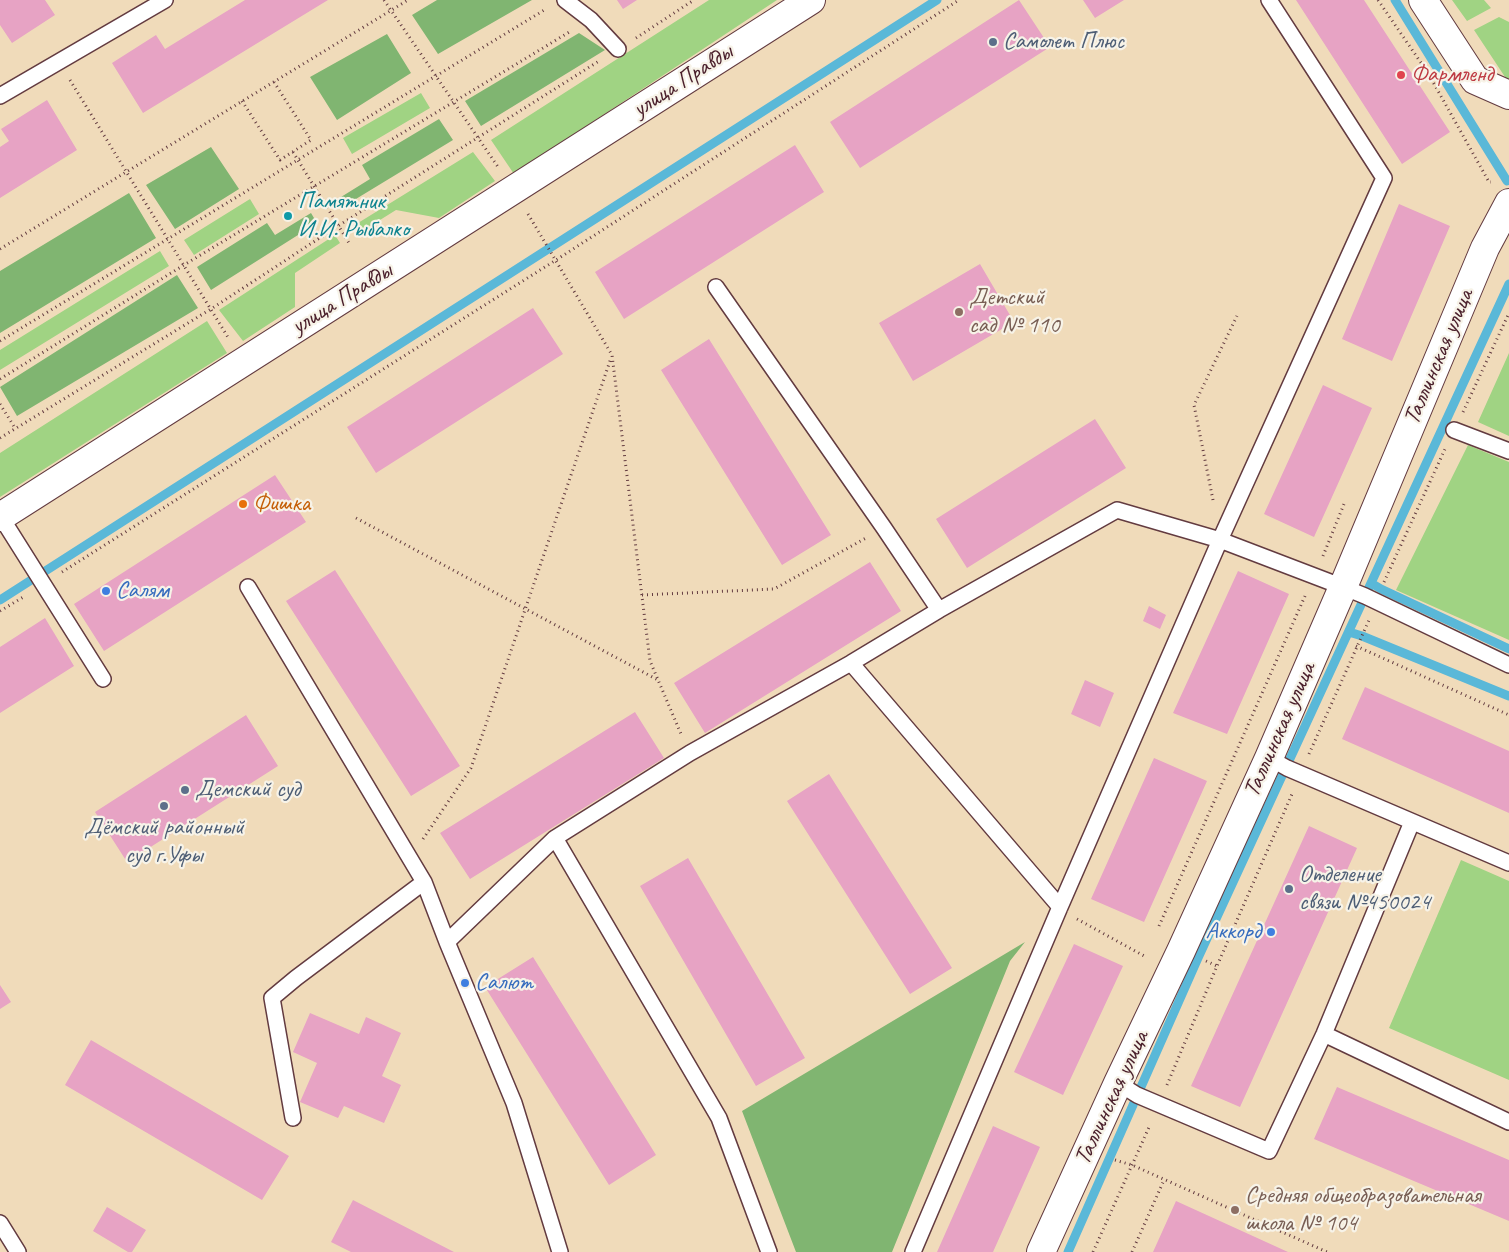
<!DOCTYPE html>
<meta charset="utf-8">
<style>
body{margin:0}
canvas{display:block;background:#f0dbba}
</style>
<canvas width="1509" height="1252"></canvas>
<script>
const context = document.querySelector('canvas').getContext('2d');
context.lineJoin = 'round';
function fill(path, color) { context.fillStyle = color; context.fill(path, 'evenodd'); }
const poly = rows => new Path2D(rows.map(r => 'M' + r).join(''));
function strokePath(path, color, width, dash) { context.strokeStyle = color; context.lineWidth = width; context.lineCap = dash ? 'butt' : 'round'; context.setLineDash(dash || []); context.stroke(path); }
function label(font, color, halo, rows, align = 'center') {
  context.font = font + ' Caveat,sans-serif'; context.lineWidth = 4.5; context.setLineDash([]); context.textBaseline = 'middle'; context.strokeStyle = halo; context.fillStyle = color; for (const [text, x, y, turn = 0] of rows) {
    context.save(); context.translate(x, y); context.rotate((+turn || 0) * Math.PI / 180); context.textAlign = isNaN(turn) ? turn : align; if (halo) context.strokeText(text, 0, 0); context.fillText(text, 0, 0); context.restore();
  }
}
fill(poly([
 [709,0,777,0,514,174,491,140],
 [1452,0,1484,0,1491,8,1467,21],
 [1499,17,1509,22,1509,83,1474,30],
 [421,93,430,108,352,154,343,138],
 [473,152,495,181,439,218,396,210,364,230,358,223],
 [250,199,259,214,194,255,184,240],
 [335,235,340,243,295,273,295,307,243,341,219,310],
 [160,251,169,266,0,370,0,350],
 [207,321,227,353,0,497,0,453],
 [1509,353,1509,436,1478,422],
 [1468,445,1509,462,1509,640,1396,590],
 [1461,860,1509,881,1509,1080,1389,1028]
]), '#a0d383');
fill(poly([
 [437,0,532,0,438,54,412,15],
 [579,33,605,50,481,126,465,101],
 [387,34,411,73,337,120,310,77],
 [439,119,453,140,346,205,341,197,370,179,362,165],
 [211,147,239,189,175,229,146,185],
 [129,193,156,238,0,333,0,271],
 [311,213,317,223,211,290,197,267,267,223,275,235],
 [177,275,198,308,17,416,0,387],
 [1025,942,1010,961,892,1252,796,1252,742,1111]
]), '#80b571');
strokePath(poly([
 [1395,0,1507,181],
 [1371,583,1381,589,1509,649],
 [0,600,937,0],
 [1349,632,1362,636,1509,696],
 [1068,1252,1198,958,1509,284]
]), '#5ab8d8', 9);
fill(poly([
 [0,0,45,0,55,15,12,43,0,25],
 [245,0,328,0,143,113,112,63,156,35,165,49],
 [617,0,637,0,623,9],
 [1019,0,1050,47,860,168,830,122],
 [1083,0,1124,0,1095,18],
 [1296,0,1364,0,1450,132,1402,164],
 [47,100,77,150,0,198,0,147,9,141,1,129],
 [795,145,824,192,624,319,595,272],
 [1399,204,1450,226,1392,361,1342,339],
 [980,264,1014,322,913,381,879,323],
 [533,308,563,354,376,473,347,427],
 [709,339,831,535,782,565,661,370],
 [1323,385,1372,408,1314,537,1264,514],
 [1095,419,1126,468,967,568,936,519],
 [275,475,306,522,104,651,74,604],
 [870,562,901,611,705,733,674,683],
 [335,570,460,766,411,796,286,601],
 [1238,571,1289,594,1227,734,1173,713],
 [1149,606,1166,615,1160,629,1143,621],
 [45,618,74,666,0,713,0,647],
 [1085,680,1114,693,1100,727,1071,714],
 [1365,687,1509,751,1509,813,1342,739],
 [635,712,664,758,470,879,440,833],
 [246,715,278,766,127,862,95,812],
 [1154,758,1207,781,1144,922,1091,899],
 [829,774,952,968,910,994,787,801],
 [1309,826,1357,848,1240,1107,1191,1086],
 [688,858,805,1058,756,1086,640,886],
 [1074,944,1123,966,1063,1095,1014,1072],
 [533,957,656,1155,609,1185,485,987],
 [0,985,11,1002,0,1009],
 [310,1013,359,1034,366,1017,401,1033,382,1076,401,1085,384,1123,344,1106,338,1118,300,1102,317,1063,293,1052],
 [91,1040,289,1156,262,1200,65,1085],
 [1337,1087,1509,1160,1509,1221,1314,1139],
 [993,1126,1040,1147,993,1252,937,1252],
 [353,1200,454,1252,351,1252,331,1242],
 [1176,1201,1288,1252,1153,1252],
 [107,1207,146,1230,132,1252,128,1252,93,1231]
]), '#e7a3c4');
const lane = poly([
 [565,0,591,20,618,49],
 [0,96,165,0],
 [716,287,884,528,939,610],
 [1454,430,1509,451],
 [1,517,103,679],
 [248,587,424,882,447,942,514,1103,560,1252],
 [851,663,1060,907],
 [1269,758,1287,768,1509,863],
 [555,838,719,1118,769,1252],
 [447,942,555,838,690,753,851,663,939,610,1117,510,1220,540,1343,587,1365,596,1509,665],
 [1324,1034,1509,1122],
 [1118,1083,1137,1095,1269,1151,1324,1034,1412,822],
 [293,1118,272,998,296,978,424,882],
 [0,1223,18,1252],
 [913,1252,1060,907,1220,540,1384,178,1269,0]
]);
const street = poly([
 [1423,0,1475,80,1509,95],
 [1041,1252,1118,1083,1181,951,1269,758,1343,587,1485,248,1509,203]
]);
const secondary = poly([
 [0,517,811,0]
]);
strokePath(lane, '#633b40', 18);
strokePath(street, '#633b40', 30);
strokePath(secondary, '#633b40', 30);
strokePath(poly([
 [384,0,498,167],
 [1378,0,1428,73,1489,182,1491,182],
 [636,38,694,0],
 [70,80,229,339],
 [242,101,280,160,311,140,274,82],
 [293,152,349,243],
 [528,214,612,355,650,661,681,734],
 [0,249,408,0],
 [0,341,546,9],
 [0,379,184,265,571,31],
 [0,404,15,428],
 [1463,412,1509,313],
 [0,438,211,309,338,226,599,61],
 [1213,500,1194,405,1237,316],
 [356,518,658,680],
 [1323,556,1344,504],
 [62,572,556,260,959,0],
 [1384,582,1445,449],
 [642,595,774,589,866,538],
 [0,611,25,596],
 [1356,646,1509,715],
 [1309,754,1369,620],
 [423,839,471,768,611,358],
 [1077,919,1146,957],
 [1159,926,1305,596],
 [1206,961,1217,966],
 [1167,1085,1217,966,1292,794],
 [1115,1160,1132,1165,1327,1252],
 [1093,1252,1150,1125],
 [1132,1252,1164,1180]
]), '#633b40', 3, [1, 4]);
strokePath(lane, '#fff', 15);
strokePath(street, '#fff', 28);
strokePath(secondary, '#fff', 28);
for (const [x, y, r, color] of [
 [993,42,5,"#5c6f8a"],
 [1401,75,5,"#e0444e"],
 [288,216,5,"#0f9aa8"],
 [959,312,5,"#8d6e63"],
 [243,504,5,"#e8710a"],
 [106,591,5,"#3f7fe0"],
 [185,790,5,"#5c6f8a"],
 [164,806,5,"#5c6f8a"],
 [1289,889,5,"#5c6f8a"],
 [1271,932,5,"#3f7fe0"],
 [465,983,5,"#3f7fe0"],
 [1235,1210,5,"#8d6e63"]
]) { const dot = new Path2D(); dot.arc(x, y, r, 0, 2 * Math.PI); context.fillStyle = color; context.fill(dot); strokePath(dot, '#f7f3e8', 2); }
label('24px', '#4e5e75', '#f7f3e8', [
 ["Самолет Плюс",1003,42],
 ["Демский суд",195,790],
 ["Дёмский районный",164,828,"center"],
 ["суд г.Уфы",164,856,"center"],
 ["Отделение",1299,875],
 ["связи №450024",1299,903]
], 'left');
label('24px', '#be3a42', '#f7f3e8', [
 ["Фармленд",1411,75]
], 'left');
label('24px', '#4a1f2b', '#f7f3e8', [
 ["улица Правды",683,81,-33],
 ["улица Правды",342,299,-32],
 ["Таллинская улица",1439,357,-67],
 ["Таллинская улица",1280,730,-66],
 ["Таллинская улица",1112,1098,-65]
]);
label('24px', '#0d838f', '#f7f3e8', [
 ["Памятник",298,202],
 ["И.И. Рыбалко",298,230]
], 'left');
label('24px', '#785e54', '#f7f3e8', [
 ["Детский",969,298],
 ["сад № 110",969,326],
 ["Средняя общеобразовательная",1245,1196],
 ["школа № 104",1245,1224]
], 'left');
label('24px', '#c56008', '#f7f3e8', [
 ["Фишка",253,504]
], 'left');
label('24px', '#366cbe', '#f7f3e8', [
 ["Салям",116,591],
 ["Аккорд",1261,932,"right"],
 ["Салют",475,983]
], 'left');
</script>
